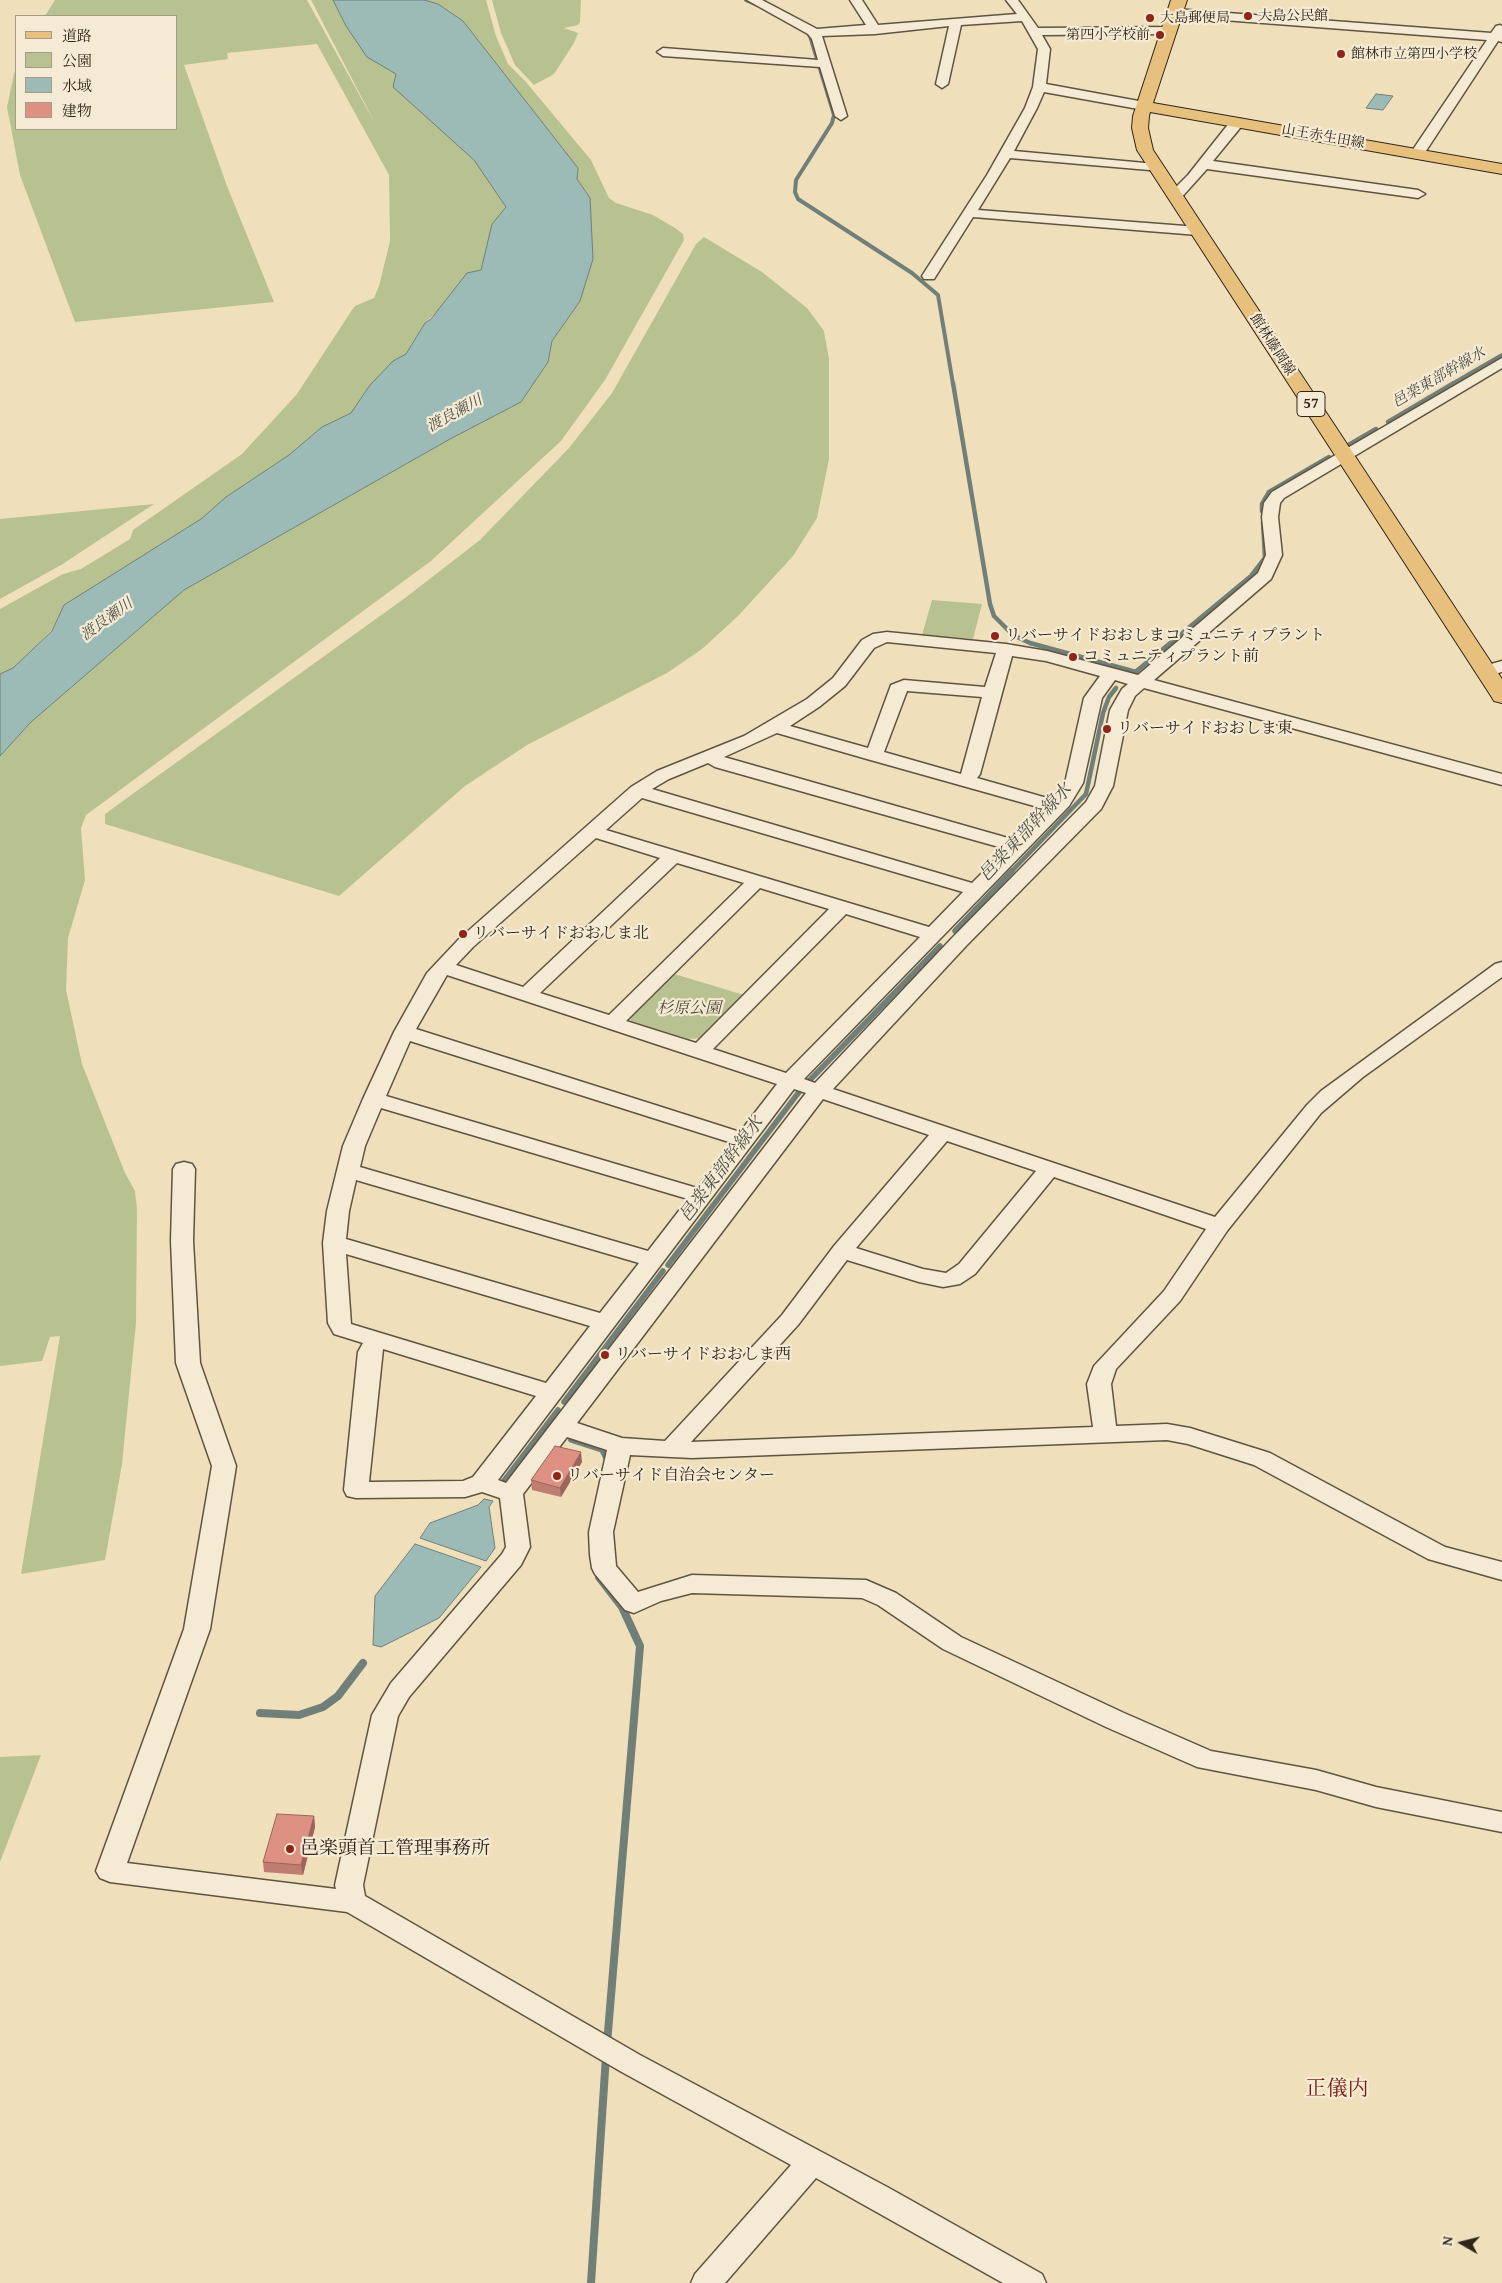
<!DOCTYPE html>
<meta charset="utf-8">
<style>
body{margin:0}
#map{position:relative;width:1502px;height:2283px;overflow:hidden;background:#f0dfbb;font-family:"Gentium Book Plus","Noto Serif JP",serif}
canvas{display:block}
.legend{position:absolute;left:15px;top:15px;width:162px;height:115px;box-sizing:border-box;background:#f5ead3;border:1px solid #a69b89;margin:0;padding:6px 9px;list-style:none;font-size:15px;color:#2f251a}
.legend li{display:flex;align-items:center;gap:10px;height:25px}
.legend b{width:25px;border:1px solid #a69b89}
.north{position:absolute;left:1437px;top:2218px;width:50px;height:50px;-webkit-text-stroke:4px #f5ead3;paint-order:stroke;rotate:278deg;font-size:14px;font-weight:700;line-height:20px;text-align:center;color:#2f251a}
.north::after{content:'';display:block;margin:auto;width:18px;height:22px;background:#2f251a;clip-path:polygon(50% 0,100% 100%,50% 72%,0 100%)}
</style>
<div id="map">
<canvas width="1502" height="2283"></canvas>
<ul class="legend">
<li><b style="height:6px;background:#e8c07e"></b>道路</li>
<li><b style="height:14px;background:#b8c291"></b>公園</li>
<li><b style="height:14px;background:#9cbbb7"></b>水域</li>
<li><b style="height:14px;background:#de9082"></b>建物</li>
</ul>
<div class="north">N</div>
</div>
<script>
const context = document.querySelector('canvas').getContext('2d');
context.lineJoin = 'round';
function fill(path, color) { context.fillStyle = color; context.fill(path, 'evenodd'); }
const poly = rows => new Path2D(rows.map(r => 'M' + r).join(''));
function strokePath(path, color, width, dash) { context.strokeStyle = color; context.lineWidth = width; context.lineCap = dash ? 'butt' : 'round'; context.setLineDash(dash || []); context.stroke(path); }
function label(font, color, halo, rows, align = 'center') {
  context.font = font + ' "Gentium Book Plus","Noto Serif JP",serif'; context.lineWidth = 4.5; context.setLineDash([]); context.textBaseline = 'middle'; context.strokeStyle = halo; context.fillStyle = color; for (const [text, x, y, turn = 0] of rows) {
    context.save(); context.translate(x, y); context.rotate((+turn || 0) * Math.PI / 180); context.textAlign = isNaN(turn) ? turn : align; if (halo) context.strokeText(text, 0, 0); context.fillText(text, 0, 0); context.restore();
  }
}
fill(poly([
 [55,0,307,0,376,125,311,0,333,0,346,26,383,65,396,74,394,87,474,160,506,207,492,224,481,270,425,323,406,354,393,361,370,385,351,413,322,427,289,455,226,497,201,519,64,605,52,630,13,668,0,674,0,609,63,574,81,569,130,539,133,530,242,454,297,394,352,310,355,306,374,298,379,286,390,241,389,175,317,44,227,53,228,59,184,65,227,186,274,302,75,322,20,175,7,107,14,74,16,69,16,129,176,129,176,16,45,16],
 [424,0,486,0,496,36,508,64,526,82,591,160,609,198,616,203,653,215,675,228,683,234,684,240,605,380,561,441,431,561,86,815,81,828,85,880,68,938,66,990,82,1064,125,1173,135,1191,137,1209,136,1323,122,1464,105,1560,21,1574,60,1336,50,1337,42,1361,0,1366,0,756,31,722,184,590,450,439,521,402,548,362,552,341,580,301,590,198,577,179,578,168,463,21,438,4],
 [492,0,581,0,580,22,578,25,564,28,578,33,574,43,554,74,534,85,515,65,501,33],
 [704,237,762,272,807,308,824,331,829,359,829,459,817,518,793,556,738,616,702,649,667,673,527,745,465,786,339,896,105,824,105,814,127,798,405,598,480,540,569,448,612,393,696,244],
 [154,504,61,565,0,599,0,519],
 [932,600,982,604,973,639,922,635],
 [671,973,744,995,702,1038,689,1039,631,1021,629,1015],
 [41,1755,0,1862,0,1757]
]), '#b8c291');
const water = poly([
 [333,0,424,0,438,4,463,21,578,168,577,179,590,198,593,259,580,301,552,341,548,362,521,402,450,439,184,590,31,722,0,756,0,674,13,668,52,631,64,605,201,519,226,497,289,455,322,427,351,413,370,385,393,361,406,354,425,323,431,319,467,273,481,270,492,224,506,207,474,160,393,87,396,74,367,57,346,26,333,0],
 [1376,94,1393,96,1383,110,1366,108,1376,94],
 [484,1499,493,1501,489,1507,495,1548,486,1561,420,1538,430,1523,478,1505,484,1499],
 [415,1544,481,1567,439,1618,381,1647,373,1645,375,1596,415,1544]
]);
fill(water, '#9cbbb7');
strokePath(water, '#707f78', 1);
strokePath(poly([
 [746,0,757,5],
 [807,32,810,36,834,115,832,123,796,180,795,192,798,199,912,273,938,295,953,384],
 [1452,384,1502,355]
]), '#707f78', 4);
strokePath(poly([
 [953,383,990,604,994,616,1013,635,1030,643,1136,672],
 [1388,422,1454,383],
 [1345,447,1376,429],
 [1262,511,1262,504,1269,492,1329,457],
 [1133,674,1251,576,1265,558,1263,522],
 [1011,872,1086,794,1103,713,1109,697,1116,688]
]), '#707f78', 4.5);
strokePath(poly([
 [955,931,1012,871],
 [807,1083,940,946],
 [668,1265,799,1092],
 [564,1402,663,1271],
 [553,1417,563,1420],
 [575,1434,571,1440,602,1450,608,1462],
 [500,1486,558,1410]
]), '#707f78', 5.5);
strokePath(poly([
 [599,1577,622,1607,640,1646,607,2044],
 [260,1713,299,1715,323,1707,338,1696,363,1663],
 [591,2283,606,2056]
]), '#707f78', 8);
const minor = poly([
 [747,0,762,0,817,29,866,25,850,0,862,0,878,25,1017,14,1006,0,1018,0,1038,28,1173,27,1175,30,1169,34,1042,35,1050,49,1046,84,1144,102,1150,106,1144,110,1044,92,1037,108,1014,151,1156,164,1161,165,1163,168,1161,171,1010,158,978,210,1198,227,1205,231,1198,235,973,217,934,279,924,279,922,276,987,175,1025,108,1033,87,1038,49,1022,21,961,25,948,84,942,88,936,84,949,26,875,34,822,36,847,116,841,120,835,116,820,67,663,56,657,52,663,48,818,60,812,39,808,34,747,0],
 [1175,9,1491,33,1496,26,1500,25,1502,26,1502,42,1498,41,1422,157,1417,158,1410,154,1487,40,1171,16,1169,13,1171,10,1175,9],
 [1241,119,1247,123,1240,128,1213,161,1418,190,1425,194,1418,198,1207,169,1180,199,1170,199,1168,196,1170,193,1188,175,1230,122,1241,119],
 [1502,358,1502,368,1284,498,1280,503,1278,517,1282,555,1271,579,1154,680,1502,774,1502,785,1144,688,1135,696,1128,710,1113,786,1101,809,966,946,833,1089,1215,1217,1307,1105,1321,1091,1495,964,1502,962,1502,977,1363,1077,1321,1113,1227,1231,1180,1301,1116,1369,1111,1384,1116,1426,1167,1424,1190,1428,1270,1453,1445,1547,1502,1562,1502,1580,1428,1559,1254,1465,1188,1444,1167,1440,692,1458,630,1455,613,1532,616,1566,638,1592,692,1575,866,1580,896,1593,961,1637,1124,1713,1211,1751,1316,1770,1376,1787,1502,1812,1502,1832,1376,1807,1316,1790,1197,1767,1106,1727,943,1649,878,1605,862,1598,692,1593,661,1601,634,1613,625,1610,595,1574,592,1568,590,1555,589,1532,607,1450,567,1437,523,1494,530,1547,521,1565,409,1697,398,1716,363,1885,365,1896,640,2055,889,2188,1042,2274,1046,2283,1003,2283,816,2178,725,2283,691,2283,695,2274,791,2165,620,2071,347,1912,110,1882,100,1878,96,1871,184,1629,212,1466,176,1363,171,1241,173,1169,176,1164,184,1162,192,1164,195,1169,193,1241,200,1363,236,1466,210,1629,127,1863,336,1889,335,1885,372,1715,391,1683,502,1554,506,1547,500,1498,482,1492,465,1497,356,1498,347,1496,344,1490,358,1352,363,1343,334,1334,328,1323,323,1243,327,1211,343,1146,363,1099,394,1032,427,973,459,939,631,787,657,771,744,736,807,699,833,678,862,640,873,634,887,632,1006,644,1047,651,1138,675,1258,573,1266,555,1262,517,1264,503,1272,492,1502,358],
 [887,642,996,653,985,687,904,680,891,685,868,748,790,726,819,707,845,686,874,648,887,642],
 [1012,656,1046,661,1100,676,1084,698,1065,783,1054,800,977,778,980,774,1012,656],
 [1115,680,1128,684,1122,689,1110,710,1095,786,1086,802,952,938,815,1083,804,1079,1069,806,1083,783,1102,698,1115,680],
 [907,691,982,697,961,774,884,752,907,691],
 [777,733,867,759,1045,809,1015,840,724,757,777,733],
 [708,763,715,767,1006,849,972,883,652,789,669,779,708,763],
 [642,798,963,892,929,927,606,830,642,798],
 [596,838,660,858,523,987,456,965,473,947,596,838],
 [677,863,744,883,609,1015,540,993,677,863],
 [760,888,829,909,696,1043,626,1021,760,888],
 [846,914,920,937,786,1073,713,1049,846,914],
 [447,975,692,1056,777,1084,740,1132,416,1029,447,975],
 [410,1041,732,1143,697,1188,386,1096,410,1041],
 [794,1089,806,1093,506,1483,498,1480,794,1089],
 [823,1099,929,1135,834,1246,782,1315,665,1441,622,1438,577,1423,823,1099],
 [381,1108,688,1199,648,1251,360,1167,365,1146,381,1108],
 [947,1141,1036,1171,959,1264,946,1273,923,1269,856,1248,947,1141],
 [1054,1177,1206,1229,1164,1291,1094,1366,1087,1384,1093,1427,691,1442,798,1325,847,1260,919,1282,943,1287,960,1284,975,1274,1054,1177],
 [356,1180,639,1263,600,1313,346,1239,349,1211,356,1180],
 [346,1254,590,1326,546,1383,351,1324,346,1254],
 [383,1349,536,1396,473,1477,463,1481,369,1482,383,1349],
 [1502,661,1502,672,1486,676,1480,675,1477,671,1480,667,1502,661]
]);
const major = poly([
 [1171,0,1187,0,1153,103,1502,164,1502,174,1150,112,1149,116,1148,128,1153,150,1502,679,1502,703,1494,701,1491,696,1137,150,1132,128,1133,116,1171,0]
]);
strokePath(minor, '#5f5442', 3);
strokePath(major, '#2f251a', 2);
fill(minor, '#f5ead3');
fill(major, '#e8c07e');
fill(poly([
 [582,1462,561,1497,532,1490,531,1480],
 [314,1816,315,1827,303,1875,264,1872,263,1862]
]), '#bf7c70');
fill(poly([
 [581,1452,582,1462,561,1497,560,1488],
 [314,1816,315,1827,303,1875,301,1865]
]), '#9b655b');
const building = poly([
 [555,1446,581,1452,560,1488,531,1480,555,1446],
 [277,1814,314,1816,301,1865,263,1862,277,1814]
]);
fill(building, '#de9082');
strokePath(building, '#9b655b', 1);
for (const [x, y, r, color] of [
 [1248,16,5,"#8f2418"],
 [1150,18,5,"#8f2418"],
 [1160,35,5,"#8f2418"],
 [1341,54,5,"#8f2418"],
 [995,636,5,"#8f2418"],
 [1073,657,5,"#8f2418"],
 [1107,729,5,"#8f2418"],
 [463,934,5,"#8f2418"],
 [605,1355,5,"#8f2418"],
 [557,1476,5,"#8f2418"],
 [290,1849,5,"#8f2418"]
]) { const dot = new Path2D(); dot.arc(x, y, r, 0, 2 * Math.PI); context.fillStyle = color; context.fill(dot); strokePath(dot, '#f5ead3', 2); }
label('14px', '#2f251a', '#f5ead3', [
 ["大島公民館",1258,16],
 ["大島郵便局",1160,18],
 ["第四小学校前",1150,35,"right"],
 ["館林市立第四小学校",1351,54]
], 'left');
label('14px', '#2f251a', '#f5ead3', [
 ["山王赤生田線",1323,137,10],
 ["館林藤岡線",1272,345,57]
]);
label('italic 15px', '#505249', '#f5ead3', [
 ["邑楽東部幹線水",1439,378,-30],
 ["渡良瀬川",455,414,-29],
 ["渡良瀬川",107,620,-36]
]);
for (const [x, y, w] of [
 [1311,404,28]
]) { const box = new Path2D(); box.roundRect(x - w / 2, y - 12.5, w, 25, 4); context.fillStyle = '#f5ead3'; context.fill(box); strokePath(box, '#2f251a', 1); }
label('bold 15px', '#2f251a', null, [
 ["57",1311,404]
]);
label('16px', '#2f251a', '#f5ead3', [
 ["リバーサイドおおしまコミュニティプラント",1005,636],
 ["コミュニティプラント前",1083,657],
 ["リバーサイドおおしま東",1117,729],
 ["リバーサイドおおしま北",473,934],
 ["リバーサイドおおしま西",615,1355],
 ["リバーサイド自治会センター",567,1476]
], 'left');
label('italic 16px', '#514c38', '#f5ead3', [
 ["杉原公園",689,1009]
]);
label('italic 18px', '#505249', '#f5ead3', [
 ["邑楽東部幹線水",1026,833,-47],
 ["邑楽東部幹線水",722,1170,-53]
]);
label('19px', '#2f251a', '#f5ead3', [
 ["邑楽頭首工管理事務所",300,1849]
], 'left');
label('21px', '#7a1f14', '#f5ead3', [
 ["正儀内",1337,2090]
]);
</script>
